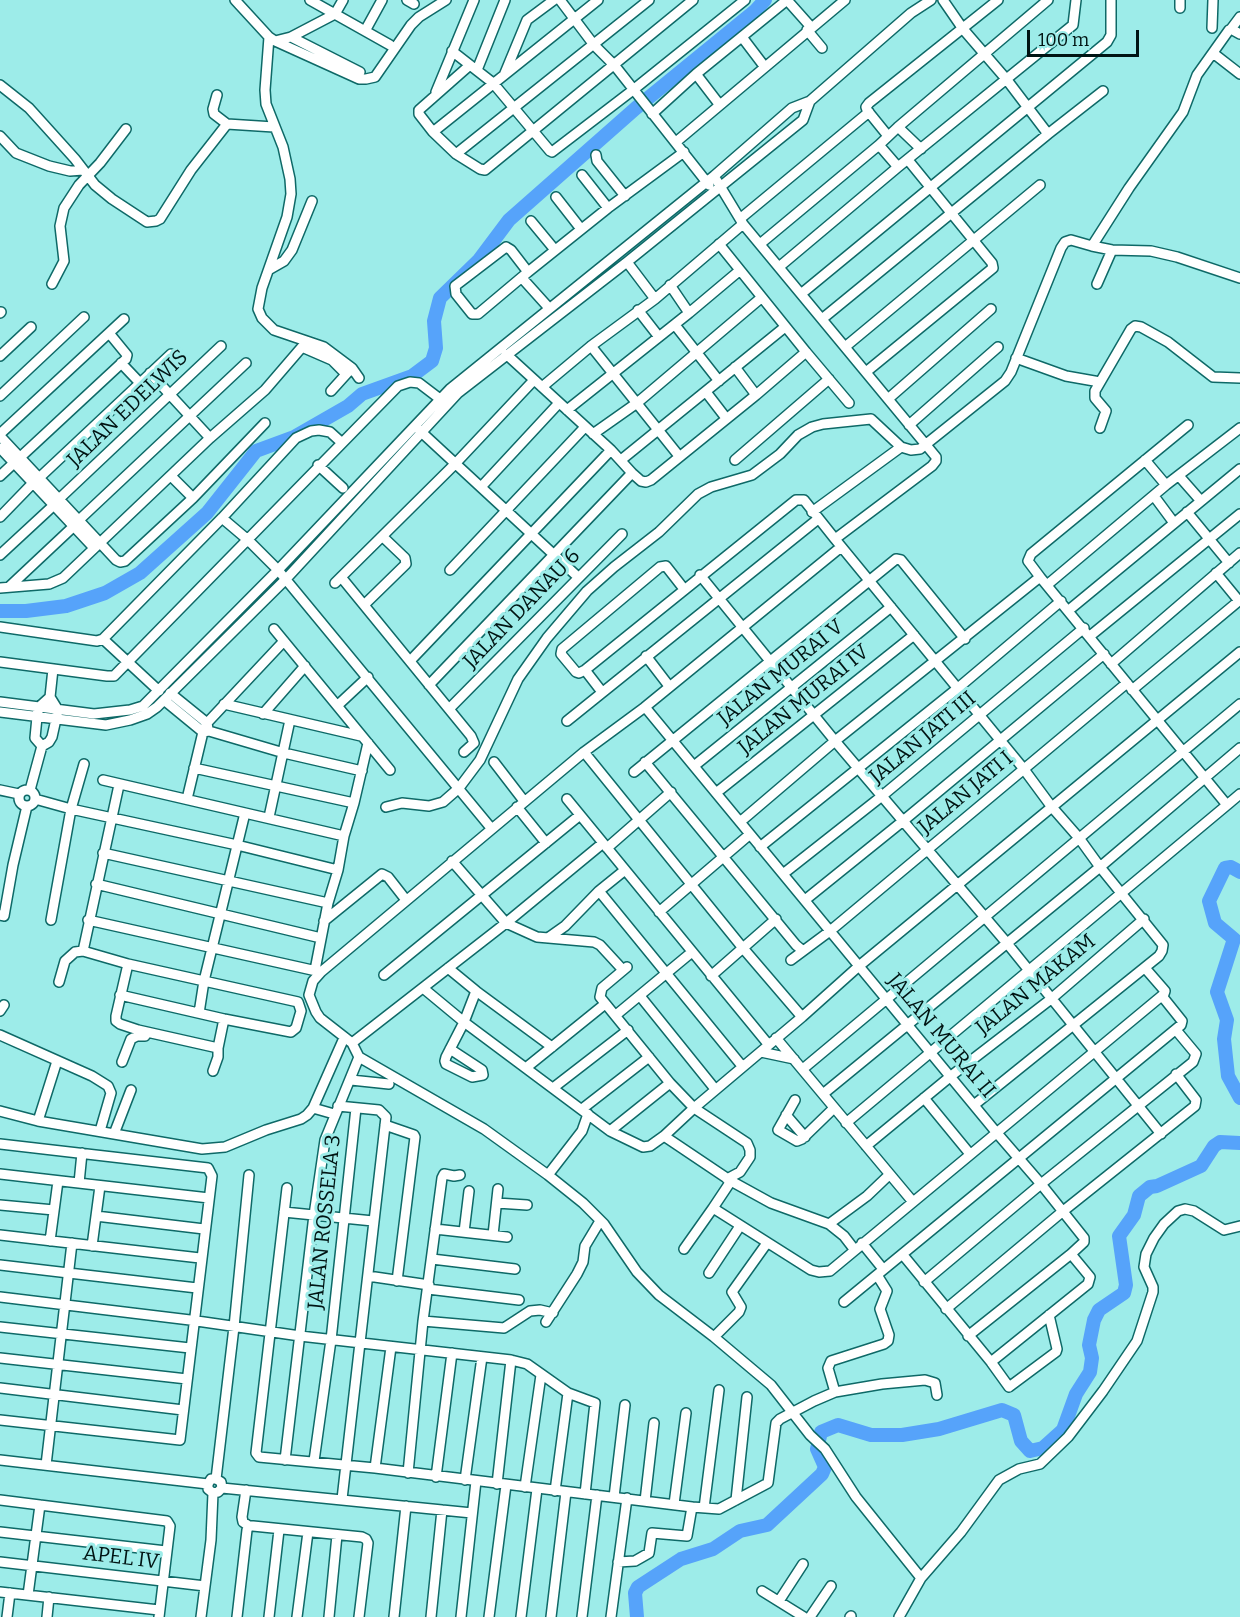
<!DOCTYPE html>
<style>
body{margin:0}
#map{position:relative;width:1240px;height:1617px;overflow:hidden;background:#9dece9;font-family:Bitter,serif}
canvas{display:block}
.scale{position:absolute;left:1027px;top:30px;width:112px;height:27px;box-sizing:border-box;border:3px solid #001413;border-top:0;padding-left:8px;font-size:18px;line-height:21px;white-space:nowrap;color:#001413;-webkit-text-stroke:4px #9dece9;paint-order:stroke}
</style>
<div id="map">
<canvas width="1240" height="1617"></canvas>
<div class="scale">100 m</div>
</div>
<script>
const context = document.querySelector('canvas').getContext('2d');
context.lineJoin = 'round';
const poly = rows => new Path2D(rows.map(r => 'M' + r).join(''));
function strokePath(path, color, width, dash) { context.strokeStyle = color; context.lineWidth = width; context.lineCap = dash ? 'butt' : 'round'; context.setLineDash(dash || []); context.stroke(path); }
function label(font, color, halo, rows, align = 'center') {
  context.font = font + ' Bitter,serif'; context.lineWidth = 6; context.setLineDash([]); context.textBaseline = 'middle'; context.strokeStyle = halo; context.fillStyle = color; for (const [text, x, y, turn = 0] of rows) {
    context.save(); context.translate(x, y); context.rotate((+turn || 0) * Math.PI / 180); context.textAlign = isNaN(turn) ? turn : align; if (halo) context.strokeText(text, 0, 0); context.fillText(text, 0, 0); context.restore();
  }
}
strokePath(poly([
 [0,611,26,611,66,606,105,593,140,573,207,513,256,451,294,437,348,406,362,394,412,376,432,361,436,348,434,321,440,298,479,260,509,220,636,108,755,11,765,0],
 [1240,872,1231,867,1225,868,1209,901,1215,923,1234,939,1217,992,1227,1020,1224,1039,1228,1076,1240,1098],
 [637,1617,635,1593,638,1587,681,1559,713,1549,740,1531,767,1525,822,1474,825,1467,817,1449,821,1432,838,1425,871,1435,902,1435,939,1429,1002,1410,1014,1415,1021,1441,1030,1451,1043,1448,1063,1430,1076,1394,1090,1372,1092,1358,1089,1345,1094,1320,1099,1310,1124,1293,1126,1285,1119,1236,1134,1215,1139,1196,1150,1187,1157,1186,1201,1166,1214,1146,1220,1142,1240,1143]
]), '#56a3fa', 14);
const minor = poly([
 [235,0,269,37,275,41,359,79,366,79,375,77,411,25,419,17,446,0],
 [310,0,390,45],
 [407,0,414,4],
 [560,0,594,45,615,66,709,185],
 [943,0,963,29,1007,80,1048,134],
 [1180,8,1180,0],
 [1212,28,1213,0],
 [1231,29,1240,17],
 [807,30,822,48],
 [365,31,382,0],
 [269,37,265,90,266,104,283,147,290,179,291,194,287,217,262,288,258,309,262,318,274,330,324,347,352,368,359,378],
 [291,37,360,72],
 [742,37,764,66],
 [275,41,291,37,335,14,343,0],
 [452,51,493,83,550,151,552,152,633,90,745,0],
 [1213,53,1240,74],
 [470,65,419,110,419,114,433,132,456,154,480,169,485,170,693,0],
 [477,70,505,0],
 [505,73,527,20,554,0],
 [696,74,719,104],
 [0,85,29,108,75,159,95,185,112,199,147,222,156,221,160,219,191,170,227,124,274,127],
 [436,92,474,0],
 [217,95,213,109,214,114,227,124],
 [652,114,696,74,787,0,811,27],
 [898,127,921,149],
 [433,132,598,0],
 [0,136,16,153,49,166,70,171,83,170],
 [888,136,867,110,866,107,869,103,998,0],
 [676,142,845,0],
 [879,145,898,167],
 [456,154,649,0],
 [596,155,597,161,625,196],
 [582,175,608,208],
 [714,176,743,224,936,457,936,461,932,466,835,539,1023,768,1051,806,1079,838,1100,867,1163,945,1162,951,1159,956,974,1105],
 [556,197,581,229],
 [741,218,869,112],
 [531,221,555,250],
 [719,244,806,352,849,403],
 [760,244,879,145,898,127,1048,0],
 [1092,246,1112,250,1151,251,1177,257,1240,278],
 [506,247,511,250,528,272,478,314,472,314,456,294,455,286,506,247],
 [627,262,655,299],
 [779,267,898,167,1073,25,1076,0],
 [270,269,284,261,292,250,312,201],
 [528,272,608,208,684,152],
 [522,278,549,308],
 [52,284,64,261,60,226,64,208,79,185,100,163,126,129],
 [1097,284,1112,250],
 [670,285,689,313],
 [801,294,1107,42,1111,35,1111,0],
 [638,310,659,337],
 [0,313,1,312],
 [822,319,1048,134,1103,91],
 [675,325,719,381],
 [591,346,679,456],
 [845,347,1040,185],
 [506,354,611,450,632,473,641,481,646,482,651,480,756,395,806,352],
 [0,356,31,327],
 [1016,358,1066,376,1100,382],
 [121,363,140,383],
 [735,367,756,395],
 [866,372,993,268,992,263,908,160],
 [150,373,210,438],
 [542,387,591,346,655,299,743,224],
 [331,391,350,370],
 [706,392,726,418],
 [0,396,84,317],
 [888,399,991,309],
 [567,410,689,313,739,271],
 [909,425,998,347],
 [1100,428,1106,411,1095,398,1095,391,1131,329,1135,326,1141,327,1168,342,1213,377,1240,378],
 [418,429,578,577],
 [0,434,124,319],
 [593,434,637,403,761,298],
 [0,436,116,560,120,562,125,561,193,498,171,476],
 [0,448,94,548],
 [621,460,785,327],
 [735,460,829,379],
 [1145,460,1166,485],
 [318,465,343,488],
 [0,476,126,359,127,355,109,333],
 [1179,476,1201,501],
 [39,478,171,354],
 [481,487,559,403],
 [1154,496,1174,523],
 [193,498,265,423],
 [59,499,221,346],
 [812,512,901,447],
 [1187,512,1229,563],
 [0,517,33,483],
 [222,518,248,540,278,570,491,828],
 [79,520,246,363],
 [841,547,645,707,584,752,321,972,313,981,309,995,316,1012,320,1018,352,1043,359,1057,484,1129,548,1175,583,1203,604,1224,637,1272,659,1295,714,1337,771,1385,810,1435,825,1449,856,1497,921,1578],
 [0,555,54,505],
 [450,570,585,427],
 [1216,573,1239,601],
 [700,575,835,741,1006,942,1161,1134],
 [341,577,471,736,474,743,464,752],
 [1040,577,1028,561,1031,554,1188,425],
 [335,583,455,464,534,380],
 [1047,585,1166,485,1240,428],
 [9,587,74,526],
 [0,588,49,584,63,578,210,438,265,390,302,347,332,360,346,374],
 [684,589,666,566,660,567,562,649,561,654,576,672,579,673,585,670,796,500,804,500,835,539],
 [364,605,406,564,405,558,383,537],
 [1069,610,1240,469],
 [0,627,97,641,103,639,222,518,296,438,311,431,319,430,330,432,341,442],
 [274,629,390,770],
 [1090,636,1240,514],
 [103,639,159,691],
 [646,656,669,686],
 [410,661,611,450],
 [0,662,107,676,114,676,398,386,410,382,419,383,440,399],
 [1111,664,1240,553],
 [585,670,602,692],
 [429,685,632,473],
 [1132,690,1240,600],
 [170,693,207,723,208,729],
 [50,697,39,707,37,717,35,738,42,746,49,742,52,737,58,710,50,697,53,669],
 [164,700,203,732,209,731,284,753,362,771],
 [0,702,94,714,130,710,143,706,278,570,450,389,714,176,792,108,810,101,911,13,931,0],
 [224,704,361,736],
 [338,705,368,677],
 [645,707,996,1132,1041,1184,1084,1238,1084,1242,1071,1254,968,1336],
 [449,709,622,534],
 [0,712,106,725,130,720,147,714,157,707,286,579,458,393,627,262,803,120,810,101],
 [263,714,305,666],
 [567,721,818,519],
 [584,752,742,947,802,1017],
 [494,762,524,801],
 [645,762,796,945,802,950],
 [694,766,891,607],
 [194,768,354,803],
 [634,772,896,559,901,560,965,639],
 [103,780,344,836],
 '19 798a8 8 0 1 1 16 0a8 8 0 1 1-16 0Z',
 [0,790,19,794],
 [30,790,42,746],
 [716,793,914,635],
 [35,799,71,809,237,845,338,870],
 [187,799,203,732,207,723,284,641],
 [567,799,768,1044],
 [1227,805,1240,794],
 [386,807,402,803,429,806,443,802,459,788,480,760,518,679,547,638,587,591,614,567,659,532,698,494,711,487,752,475,780,454,798,435,812,427,823,424,871,419,901,447,911,450,920,449,1005,381,1011,372,1061,248,1065,242,1071,240,1092,246,1129,188,1183,112,1197,75,1229,30,1231,29,1240,34],
 [517,807,546,843],
 [269,817,290,720],
 [740,822,835,741,1040,577,1227,805,846,1123],
 [760,847,958,688,1061,601],
 [607,848,671,792],
 [103,853,328,903],
 [452,861,506,923,537,937,594,942,600,945,623,970],
 [783,874,882,796,1084,628],
 [96,884,321,938],
 [599,891,742,1066],
 [805,900,903,821,1104,654],
 [659,912,749,835],
 [0,915,4,916,13,865,27,806],
 [51,920,71,809,84,764],
 [88,920,321,972],
 [324,921,382,874,388,877,406,900],
 [548,938,565,926,599,891,625,870],
 [83,951,119,785],
 [791,960,830,931,1127,683],
 [128,964,116,1016,116,1021,120,1024,138,1030,218,1048,224,1019],
 [627,967,602,988,600,997,670,1083,694,1108,747,1143,750,1150,750,1157,740,1172,727,1179],
 [448,968,476,991],
 [315,970,328,903,338,870,344,836,354,803,368,743],
 [384,975,580,815],
 [711,976,776,919],
 [59,982,65,961,75,952,83,951,128,964,298,1002,301,1011,296,1028,291,1032,224,1019,120,995],
 [423,988,464,1022,610,1131,643,1147,650,1146,664,1136,694,1108,802,1017,859,966,1240,652],
 [640,996,715,1089],
 [0,1011,4,1005],
 [199,1013,204,981,245,813],
 [616,1015,692,952],
 [0,1035,92,1076,108,1086,111,1093,100,1131],
 [776,1038,913,1202],
 [352,1043,506,923,603,843],
 [450,1049,482,1070,483,1075,472,1077,446,1064,445,1061,446,1057,464,1022,476,991,552,1047],
 [761,1052,794,1059],
 [122,1062,131,1039,137,1036,145,1036],
 [527,1067,605,1004],
 [804,1068,1240,704],
 [213,1071,218,1057,218,1048],
 [351,1080,389,1084],
 [553,1088,628,1030],
 [823,1094,1100,867,1240,748],
 [924,1098,970,1154],
 [795,1100,778,1130,797,1141,802,1139,834,1108],
 [338,1106,379,1110,386,1117,342,1499],
 [313,1108,334,1114],
 [582,1109,649,1057],
 [0,1111,38,1121,202,1149,225,1147,266,1130,301,1119,307,1115,313,1108,344,1038],
 [786,1115,805,1137],
 [38,1121,57,1061],
 [385,1125,414,1135,415,1137,397,1281],
 [610,1131,670,1083],
 [114,1134,131,1090],
 [664,1136,731,1181,771,1203,829,1224,844,1236,854,1249],
 [0,1144,208,1168,212,1176,180,1440,0,1420],
 [866,1146,951,1076,1051,999,1144,919],
 [0,1174,209,1198],
 [548,1175,582,1131,588,1114],
 [731,1181,713,1208,811,1270,819,1272,830,1271,1164,994,1165,991,1145,968],
 [79,1183,82,1153],
 [287,1188,256,1453,259,1457,375,1468,692,1507,719,1509,768,1483,776,1423,780,1419,814,1401,835,1392,882,1384,925,1380,935,1383,937,1395],
 [497,1203,527,1205],
 [0,1205,54,1210],
 [284,1212,373,1221],
 [96,1216,204,1229],
 [829,1224,867,1196,889,1175],
 [435,1229,507,1237],
 [464,1232,469,1191],
 [0,1235,200,1258],
 [493,1235,498,1189],
 [50,1241,58,1181],
 [862,1243,883,1269],
 [92,1246,100,1186],
 [684,1249,713,1208],
 [903,1255,991,1362,1009,1387,1056,1352,1057,1349,1049,1315],
 [432,1259,515,1269],
 [0,1265,197,1288],
 [709,1273,740,1226],
 [368,1276,429,1285],
 [924,1282,1041,1184,1193,1062,1196,1054,1176,1030],
 [428,1289,519,1300],
 [0,1297,190,1320,300,1336,511,1360,497,1484],
 [844,1302,1181,1025,1182,1021,1162,996],
 [946,1309,1062,1212,1195,1106,1196,1100,1176,1074],
 [423,1321,504,1328,530,1311,540,1310,553,1313],
 [546,1322,577,1274,583,1262,585,1246,600,1221],
 [0,1327,190,1348],
 [714,1337,739,1312,741,1307,732,1292,767,1243],
 [0,1358,187,1379],
 [511,1360,527,1364,568,1393,595,1403,585,1494],
 [991,1362,1088,1284,1090,1277,1071,1254],
 [0,1388,183,1410],
 [835,1392,828,1368,831,1361,884,1344,888,1341,889,1335,880,1309,887,1291,877,1275],
 [0,1460,208,1484],
 [285,1460,314,1215,325,1140,359,1057],
 [314,1461,331,1340,356,1108],
 [46,1465,72,1243],
 [375,1468,391,1347],
 [408,1473,423,1321,442,1178,444,1174,454,1176,460,1175],
 [436,1477,452,1353],
 [216,1479,211,1479,208,1484,208,1489,213,1493,218,1492,222,1488,221,1482,216,1479,234,1327,249,1175],
 [465,1480,482,1357],
 [525,1487,541,1375],
 [222,1488,472,1513],
 [246,1490,242,1517,243,1522,249,1526],
 [555,1491,568,1393],
 [614,1497,625,1405],
 [0,1500,167,1521,170,1526,159,1617],
 [736,1500,747,1397],
 [645,1501,654,1423],
 [674,1504,686,1413],
 [704,1508,719,1390],
 [0,1532,166,1551],
 [0,1562,205,1586],
 [618,1562,635,1561,649,1553,652,1533,687,1536,692,1507],
 [762,1591,804,1617],
 [0,1592,159,1610],
 [28,1595,40,1505],
 [779,1601,803,1564],
 [7,1617,10,1593],
 [47,1617,49,1597],
 [201,1617,211,1540,213,1493],
 [237,1617,247,1530,249,1526,253,1526,362,1537,366,1539,368,1543,359,1617],
 [269,1617,279,1530],
 [297,1617,308,1532],
 [329,1617,337,1535],
 [394,1617,406,1506],
 [431,1617,442,1510],
 [461,1617,476,1481],
 [489,1617,506,1485],
 [521,1617,537,1489],
 [551,1617,566,1492],
 [582,1617,597,1495],
 [611,1617,627,1498],
 [810,1617,831,1586],
 [850,1617,851,1616],
 [899,1617,921,1578,961,1532,999,1480,1019,1469,1040,1464,1068,1437,1103,1391,1137,1341,1153,1292,1153,1287,1144,1267,1146,1254,1154,1238,1164,1224,1178,1211,1185,1209,1194,1211,1224,1230,1240,1226]
]);
strokePath(minor, '#0e6967', 12);
strokePath(minor, '#fff', 9);
label('21px', '#001413', '#9dece9', [
 ["JALAN EDELWIS",128,409,-44],
 ["JALAN DANAU 6",522,609,-46],
 ["JALAN MURAI V",781,673,-39],
 ["JALAN MURAI IV",804,700,-39],
 ["JALAN JATI III",923,738,-40],
 ["JALAN JATI I",966,793,-40],
 ["JALAN MAKAM",1036,985,-39],
 ["JALAN MURAI II",941,1036,50],
 ["JALAN ROSSELA 3",325,1222,-84],
 ["APEL IV",121,1558,7]
]);
</script>
